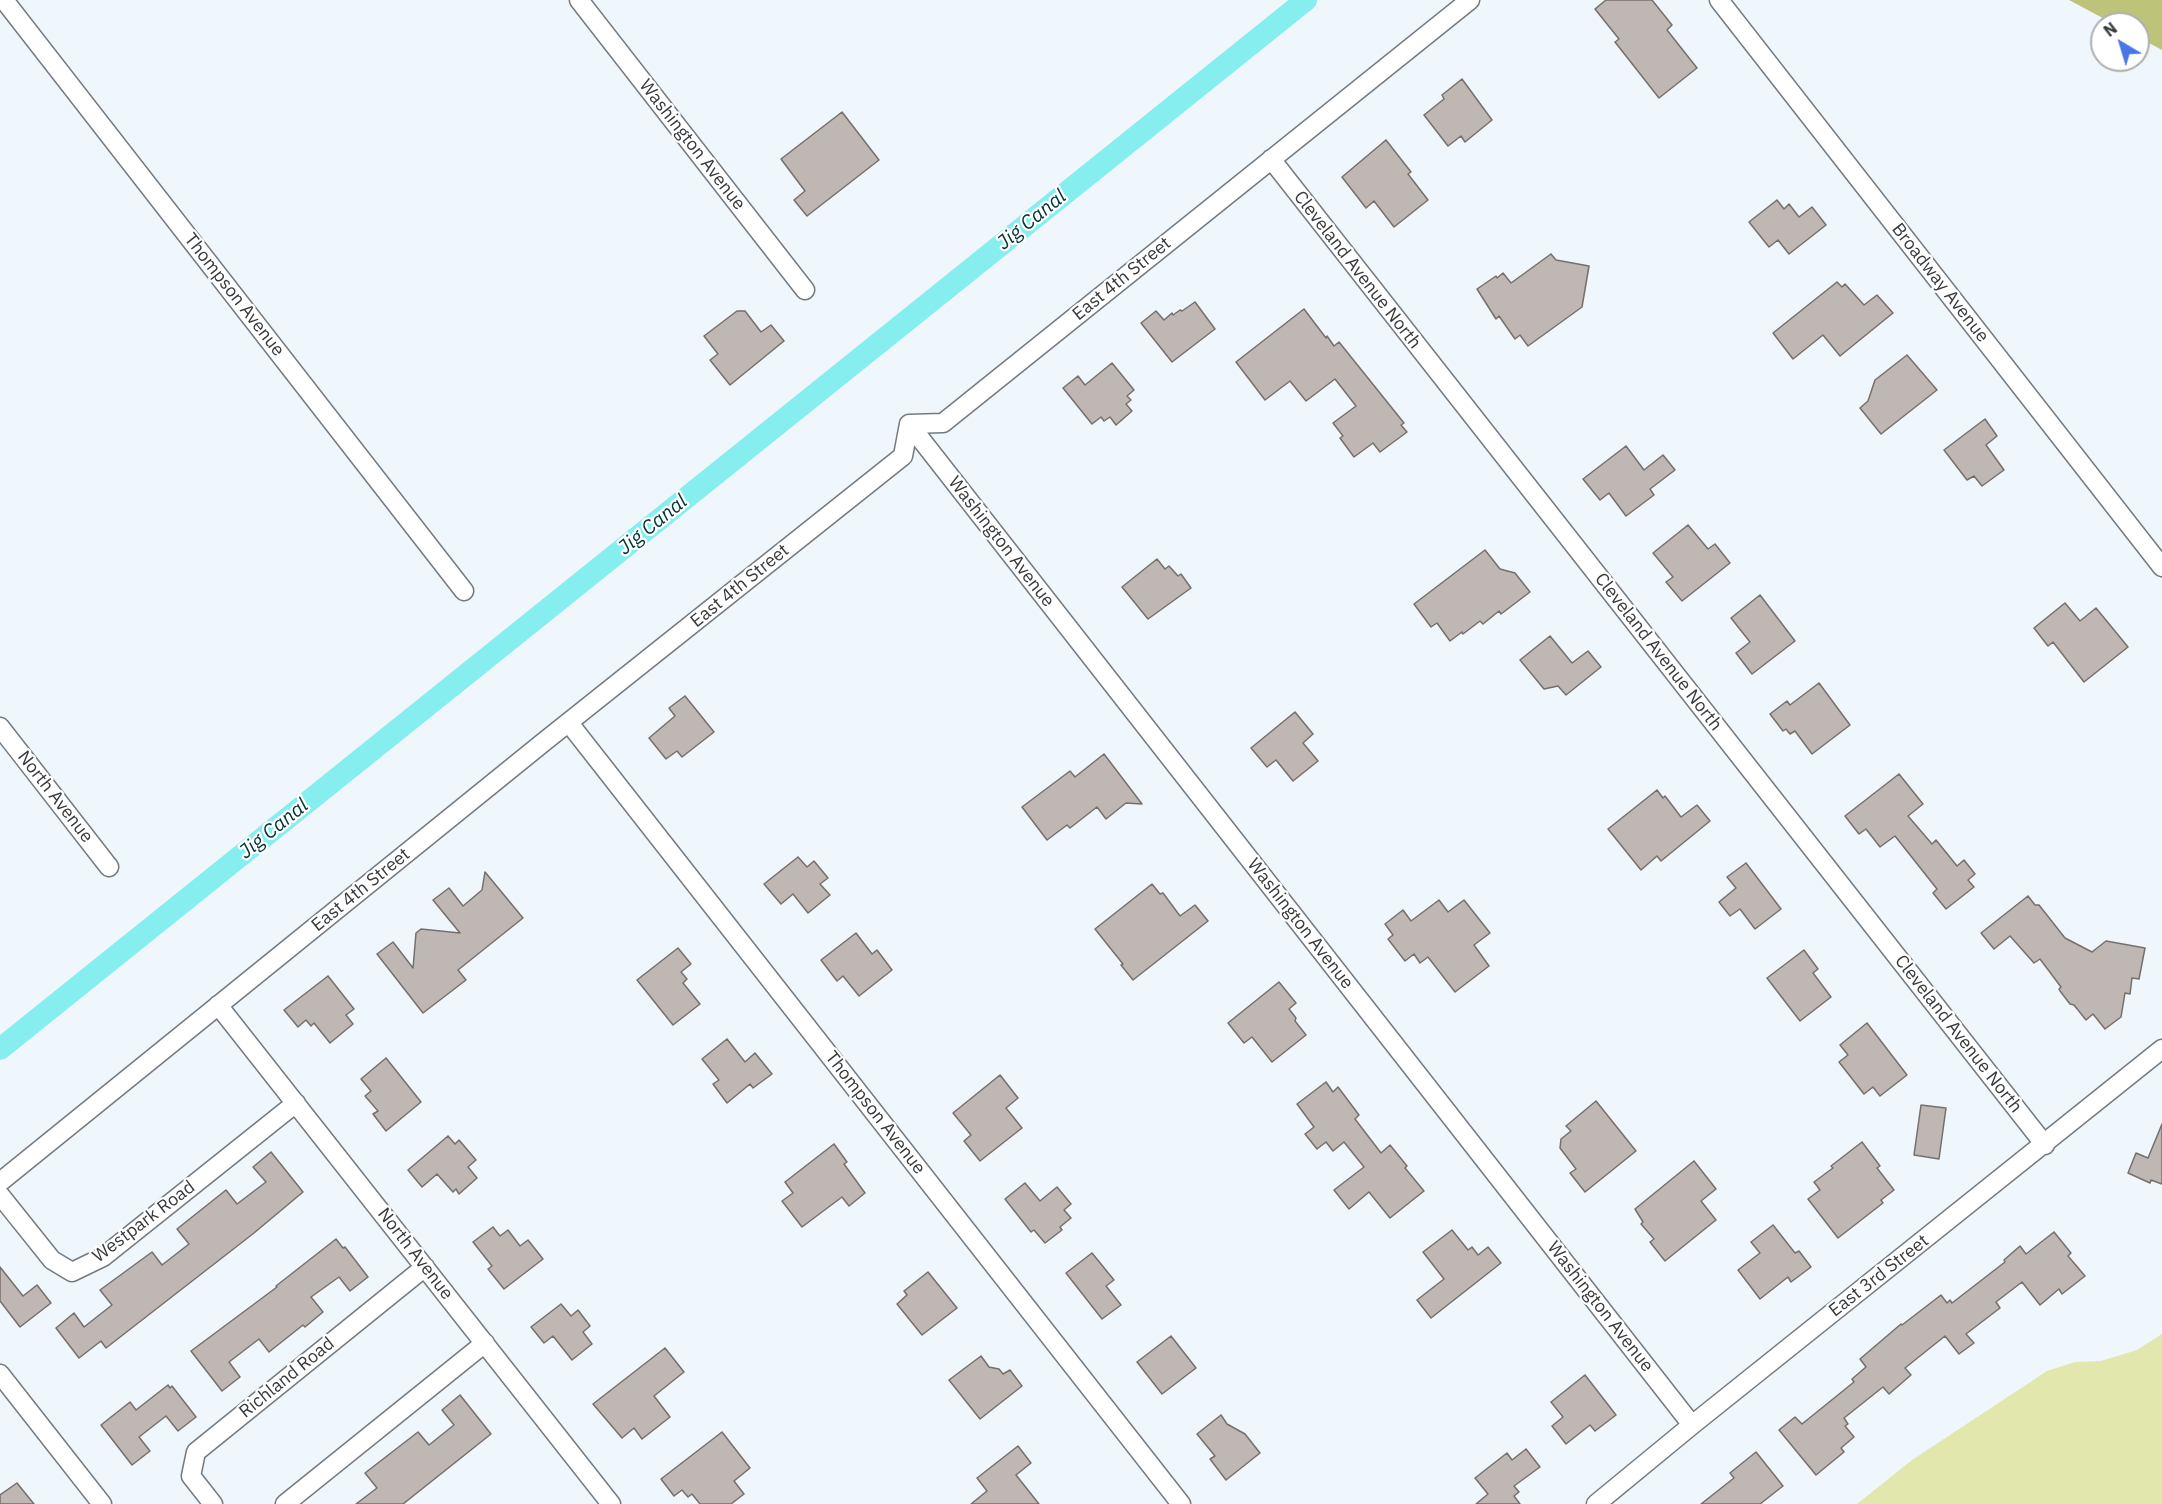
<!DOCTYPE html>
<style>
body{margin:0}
#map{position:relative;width:2162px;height:1504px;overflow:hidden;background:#eff6fc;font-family:"IBM Plex Sans",sans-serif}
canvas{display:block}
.north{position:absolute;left:2090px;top:12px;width:60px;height:60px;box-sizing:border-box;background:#fff;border:2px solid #afafb1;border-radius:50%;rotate:322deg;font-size:16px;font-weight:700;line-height:24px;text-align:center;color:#36383b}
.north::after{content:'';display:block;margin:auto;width:21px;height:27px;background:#4876e8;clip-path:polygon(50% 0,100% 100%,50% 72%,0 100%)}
</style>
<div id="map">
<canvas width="2162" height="1504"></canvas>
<div class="north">N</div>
</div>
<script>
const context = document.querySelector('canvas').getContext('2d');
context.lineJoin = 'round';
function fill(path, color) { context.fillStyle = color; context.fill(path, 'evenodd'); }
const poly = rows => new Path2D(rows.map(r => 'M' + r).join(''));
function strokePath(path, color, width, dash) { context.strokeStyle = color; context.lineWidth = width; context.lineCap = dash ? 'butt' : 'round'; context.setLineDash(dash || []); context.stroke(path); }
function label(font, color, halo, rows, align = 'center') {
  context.font = font + ' "IBM Plex Sans",sans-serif'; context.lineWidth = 4.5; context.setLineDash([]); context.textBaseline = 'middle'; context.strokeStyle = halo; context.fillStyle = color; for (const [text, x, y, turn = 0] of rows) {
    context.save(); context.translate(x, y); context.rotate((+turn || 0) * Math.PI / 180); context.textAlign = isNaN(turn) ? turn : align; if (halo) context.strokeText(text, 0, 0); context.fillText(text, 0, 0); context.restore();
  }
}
fill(poly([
 [2162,1334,2162,1504,1857,1504,1912,1460,2047,1371,2075,1362,2101,1361,2137,1350]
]), '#e2e7ae');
fill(poly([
 [2069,0,2162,0,2162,50,2138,37,2138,24,2114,24]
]), '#bdc379');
strokePath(poly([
 [0,1049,1306,0]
]), '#87eef0', 22);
const building = poly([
 [1606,0,1652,0,1672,25,1667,30,1697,68,1659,98,1615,42,1619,39,1595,9,1606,0],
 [1462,79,1492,120,1465,142,1461,136,1448,146,1424,115,1444,99,1442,95,1462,79],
 [842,112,879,160,807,216,794,200,805,191,781,159,842,112],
 [1386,140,1411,172,1408,174,1428,200,1394,227,1374,201,1366,208,1342,177,1386,140],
 [1777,200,1784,209,1789,204,1799,217,1812,207,1826,225,1789,254,1778,240,1769,247,1749,222,1777,200],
 [1551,254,1556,260,1589,266,1582,307,1528,346,1520,335,1515,339,1499,316,1496,319,1477,289,1496,276,1497,278,1503,273,1511,283,1551,254],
 [1837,282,1842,287,1845,284,1864,305,1877,295,1893,313,1840,356,1823,335,1793,359,1773,333,1837,282],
 [1195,302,1215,329,1172,362,1141,323,1156,311,1164,320,1172,313,1173,315,1180,310,1182,311,1195,302],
 [1304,309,1326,338,1327,336,1334,346,1339,342,1404,423,1401,425,1407,432,1380,452,1373,443,1354,457,1340,438,1343,436,1333,423,1356,406,1335,379,1306,401,1290,381,1265,400,1236,362,1304,309],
 [737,311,745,311,761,332,771,325,784,341,730,385,710,360,718,354,704,336,737,311],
 [1907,355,1937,390,1881,434,1860,408,1868,401,1875,380,1907,355],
 [1112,363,1134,390,1127,396,1131,400,1126,404,1132,411,1116,425,1110,417,1104,421,1101,417,1092,424,1063,388,1078,376,1085,385,1112,363],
 [1985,419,1997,436,1986,445,2004,470,1982,486,1974,476,1967,480,1944,450,1985,419],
 [1626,446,1644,470,1663,455,1675,470,1650,489,1654,495,1626,516,1609,493,1600,500,1583,479,1626,446],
 [1688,525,1708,549,1715,544,1730,563,1682,601,1666,582,1673,577,1653,553,1688,525],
 [1485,550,1500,569,1515,573,1530,592,1501,614,1499,611,1483,624,1480,621,1463,634,1462,632,1450,641,1437,623,1431,627,1414,604,1485,550],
 [1157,559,1165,569,1169,566,1178,576,1181,574,1191,588,1148,619,1122,587,1157,559],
 [1760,595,1795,641,1752,674,1736,653,1750,642,1731,618,1760,595],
 [2065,603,2080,621,2096,608,2128,647,2084,682,2053,642,2048,646,2034,628,2065,603],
 [1550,636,1572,663,1588,651,1601,667,1566,695,1558,686,1544,689,1520,660,1550,636],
 [1819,683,1850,725,1812,754,1795,731,1790,734,1786,729,1783,731,1770,714,1787,701,1790,705,1819,683],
 [685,696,714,732,682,757,677,751,666,759,649,738,675,716,669,708,685,696],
 [1295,712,1313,734,1303,743,1318,761,1293,781,1276,760,1267,767,1251,748,1295,712],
 [1104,754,1142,804,1126,803,1106,819,1097,807,1070,828,1067,825,1047,840,1022,807,1070,771,1075,777,1104,754],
 [1899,774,1923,804,1908,816,1932,844,1936,840,1957,866,1964,860,1975,874,1968,880,1974,887,1946,909,1933,893,1937,889,1895,836,1880,847,1866,829,1859,834,1845,816,1899,774],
 [1657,790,1663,798,1665,796,1681,817,1697,805,1710,821,1661,861,1657,856,1641,870,1608,829,1657,790],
 [798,857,807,867,814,861,828,878,820,884,830,895,808,913,793,894,781,904,764,884,798,857],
 [1746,863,1781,909,1755,929,1740,909,1730,916,1719,902,1736,888,1727,877,1746,863],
 [485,872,523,918,458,970,466,980,423,1013,377,954,393,942,413,968,416,933,421,929,460,933,433,900,449,888,463,906,482,890,485,872],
 [1152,884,1160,894,1163,893,1180,916,1195,905,1208,921,1133,980,1121,965,1123,964,1095,929,1152,884],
 [2028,896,2035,905,2039,905,2065,938,2092,952,2106,941,2145,948,2139,979,2132,978,2130,994,2125,993,2121,1017,2105,1029,2093,1014,2086,1020,2074,1005,2070,1004,2060,991,2059,989,2061,987,2040,959,2034,963,2010,936,1994,949,1981,933,2028,896],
 [1439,900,1448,912,1464,900,1490,933,1474,945,1489,966,1455,992,1428,957,1420,963,1414,954,1405,961,1388,939,1393,935,1385,924,1403,910,1411,921,1439,900],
 [856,933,872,954,877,950,892,970,859,996,843,976,837,981,821,960,856,933],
 [678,948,691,964,681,972,687,979,683,983,700,1004,673,1025,637,980,678,948],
 [1804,950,1818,969,1813,973,1831,997,1800,1021,1767,978,1804,950],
 [328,976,354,1009,346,1015,353,1024,330,1043,314,1023,311,1026,306,1020,298,1027,284,1010,328,976],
 [1279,982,1296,1003,1289,1009,1296,1018,1295,1021,1306,1035,1272,1062,1252,1037,1244,1043,1228,1023,1279,982],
 [1867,1023,1907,1075,1880,1096,1873,1087,1864,1094,1839,1062,1848,1055,1840,1045,1867,1023],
 [727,1039,745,1062,755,1053,772,1074,753,1088,750,1084,727,1103,713,1084,719,1080,702,1059,727,1039],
 [386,1058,421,1102,386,1131,373,1114,378,1111,365,1096,371,1091,361,1079,386,1058],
 [1000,1075,1018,1098,1006,1108,1022,1128,980,1161,964,1141,971,1135,953,1113,1000,1075],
 [1326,1082,1333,1092,1338,1087,1359,1115,1355,1119,1381,1153,1390,1145,1407,1166,1405,1168,1424,1191,1390,1218,1369,1192,1349,1209,1334,1190,1364,1167,1344,1142,1333,1151,1326,1142,1317,1149,1305,1134,1314,1127,1297,1104,1326,1082],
 [1596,1101,1636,1151,1585,1192,1570,1173,1576,1169,1560,1148,1561,1139,1571,1131,1566,1126,1596,1101],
 [1921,1105,1946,1108,1939,1159,1914,1155,1921,1105],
 [2162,1124,2162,1184,2151,1180,2150,1183,2128,1173,2136,1153,2148,1158,2162,1124],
 [448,1136,455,1144,459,1140,476,1160,468,1167,477,1178,459,1194,456,1189,453,1192,437,1174,422,1187,408,1170,448,1136],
 [1862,1142,1880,1166,1877,1168,1894,1190,1881,1200,1883,1203,1838,1238,1808,1199,1820,1190,1814,1182,1833,1168,1831,1166,1862,1142],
 [834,1144,847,1162,844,1164,865,1193,849,1206,842,1197,802,1227,782,1201,793,1193,785,1182,834,1144],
 [271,1152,303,1192,254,1233,106,1348,101,1341,79,1358,56,1328,74,1313,84,1327,112,1305,100,1290,152,1252,162,1265,189,1244,177,1229,226,1190,237,1204,266,1182,253,1167,271,1152],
 [1694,1161,1716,1189,1701,1201,1716,1220,1665,1261,1650,1242,1654,1239,1641,1224,1643,1222,1635,1209,1694,1161],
 [1025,1183,1040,1201,1057,1187,1071,1204,1064,1210,1071,1218,1060,1227,1062,1230,1045,1243,1034,1230,1031,1232,1005,1199,1025,1183],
 [1773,1225,1795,1253,1799,1251,1811,1267,1791,1282,1788,1277,1760,1299,1738,1270,1760,1253,1751,1242,1773,1225],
 [493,1227,500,1236,508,1230,520,1246,528,1240,543,1259,504,1289,488,1269,492,1266,473,1242,493,1227],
 [1452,1230,1468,1250,1472,1247,1478,1255,1488,1247,1501,1263,1431,1318,1417,1300,1444,1279,1423,1252,1452,1230],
 [2054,1232,2071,1253,2068,1256,2085,1276,2062,1294,2059,1289,2040,1305,2022,1282,1996,1302,2000,1308,1966,1334,1974,1343,1959,1354,1945,1336,1905,1368,1911,1375,1889,1394,1883,1387,1844,1418,1848,1424,1845,1426,1854,1437,1841,1448,1844,1452,1816,1475,1779,1430,1795,1417,1802,1424,1854,1382,1852,1379,1866,1367,1860,1359,1901,1324,1902,1325,1941,1295,1947,1303,1950,1300,1952,1303,2005,1262,2004,1260,2020,1246,2026,1254,2054,1232],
 [336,1239,343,1248,345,1247,368,1277,350,1291,339,1277,311,1297,323,1312,305,1327,303,1325,269,1352,259,1339,229,1362,240,1377,222,1391,191,1351,277,1287,276,1286,336,1239],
 [1092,1253,1114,1280,1106,1286,1121,1305,1102,1319,1066,1273,1092,1253],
 [0,1267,23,1296,37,1285,51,1303,20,1327,0,1301,0,1267],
 [928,1272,957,1308,922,1335,897,1304,907,1295,904,1291,928,1272],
 [561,1304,571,1316,578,1310,590,1326,583,1332,592,1344,572,1360,553,1336,544,1343,531,1327,561,1304],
 [1171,1336,1196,1368,1162,1394,1137,1362,1171,1336],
 [665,1348,684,1372,654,1396,670,1417,642,1439,634,1428,622,1438,593,1404,665,1348],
 [981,1356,989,1367,999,1369,1003,1374,1010,1370,1022,1386,980,1419,949,1380,981,1356],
 [1585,1375,1616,1415,1595,1431,1590,1425,1566,1444,1552,1426,1563,1417,1551,1402,1585,1375],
 [168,1385,170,1388,172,1386,196,1417,178,1431,166,1416,139,1437,150,1451,132,1465,101,1425,130,1402,136,1410,168,1385],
 [460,1395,491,1434,403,1504,356,1504,377,1488,365,1473,418,1432,429,1445,454,1425,442,1410,460,1395],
 [1221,1415,1227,1424,1245,1434,1260,1453,1226,1480,1210,1459,1215,1456,1197,1434,1221,1415],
 [722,1432,750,1468,734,1481,744,1494,731,1504,700,1504,692,1494,688,1497,682,1490,674,1496,661,1479,722,1432],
 [1018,1446,1031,1463,1016,1475,1039,1504,971,1504,987,1491,977,1478,1018,1446],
 [1526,1449,1540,1467,1514,1486,1519,1492,1514,1496,1520,1504,1476,1504,1488,1494,1475,1478,1507,1453,1512,1460,1526,1449],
 [1756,1452,1783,1486,1760,1504,1701,1504,1734,1478,1730,1473,1756,1452],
 [17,1483,34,1504,0,1504,0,1495,17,1483]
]);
fill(building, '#bfb7b3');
strokePath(building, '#776f6b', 1.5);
const minor = poly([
 [4,0,464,591],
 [579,0,805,290],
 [1719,0,2162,567],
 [1271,159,2045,1145],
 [909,424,1692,1425],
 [569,723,1181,1504],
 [0,727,109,867],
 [218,1005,611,1504],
 [0,1182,545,741,903,456,909,424,943,423,1470,0],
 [0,1195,52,1260,72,1272,103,1257,296,1103],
 [0,1374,102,1504],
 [213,1504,191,1476,196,1452,425,1267],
 [285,1504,485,1343],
 [1596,1504,1692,1425,2162,1049]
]);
strokePath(minor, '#747a80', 21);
strokePath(minor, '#fff', 18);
label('18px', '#36383b', '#fff', [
 ["Washington Avenue",692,145,52],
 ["Cleveland Avenue North",1357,270,52],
 ["East 4th Street",1122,279,-39],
 ["Broadway Avenue",1940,283,52],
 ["Thompson Avenue",234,295,52],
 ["Washington Avenue",1001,542,52],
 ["East 4th Street",740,586,-39],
 ["Cleveland Avenue North",1658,652,52],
 ["North Avenue",55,797,52],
 ["East 4th Street",361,890,-39],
 ["Washington Avenue",1300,924,52],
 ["Cleveland Avenue North",1958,1034,52],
 ["Thompson Avenue",875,1113,52],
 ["Westpark Road",144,1222,-37],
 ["North Avenue",415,1254,52],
 ["East 3rd Street",1879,1276,-38],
 ["Washington Avenue",1600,1307,52],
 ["Richland Road",287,1378,-39]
]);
label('italic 20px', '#003435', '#fff', [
 ["Jig Canal",1032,220,-39],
 ["Jig Canal",653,525,-39],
 ["Jig Canal",274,829,-39]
]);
</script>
